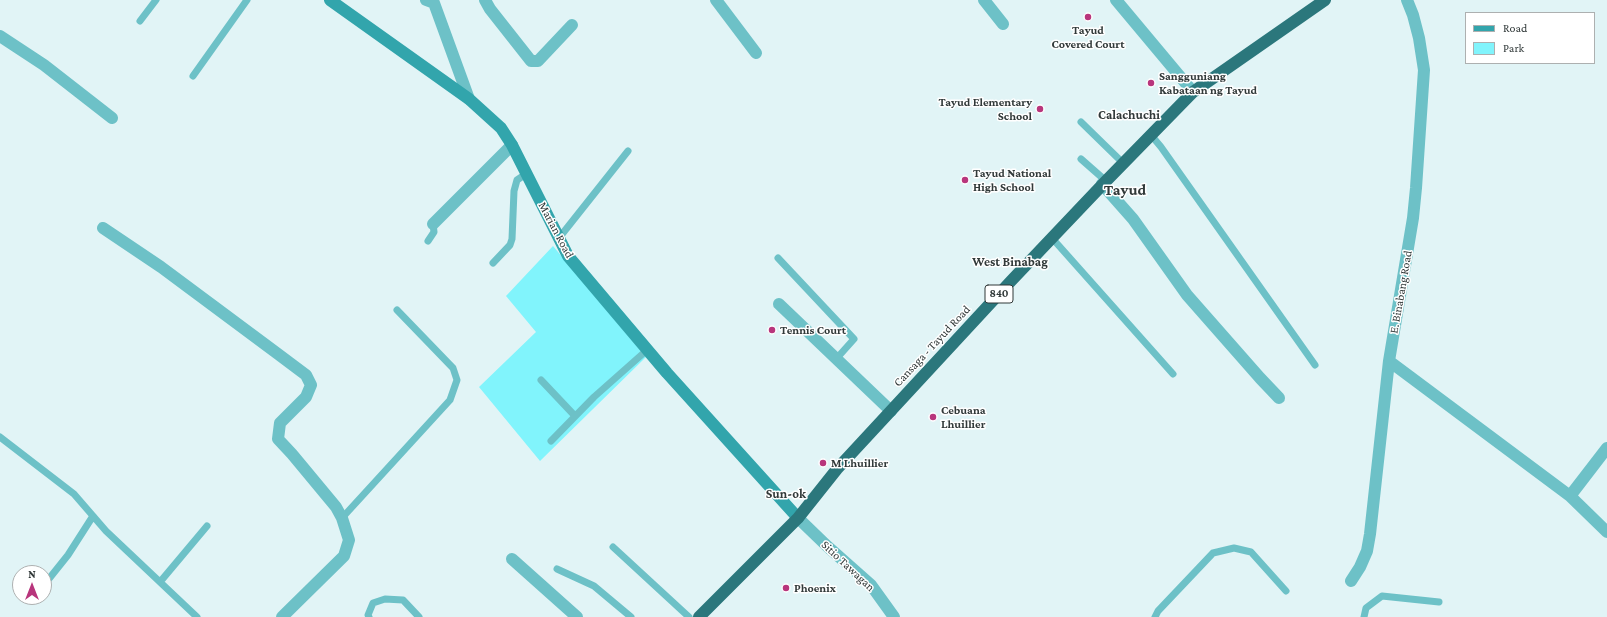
<!DOCTYPE html>
<style>
body{margin:0}
#map{position:relative;width:1607px;height:617px;overflow:hidden;background:#e1f4f6;font-family:"Crimson Pro",serif}
canvas{display:block}
.legend{position:absolute;left:1465px;top:12px;width:130px;height:52px;box-sizing:border-box;background:#fff;border:1px solid #adb0b0;margin:0;padding:5px 7px;list-style:none;font-size:12px;color:#313939}
.legend li{display:flex;align-items:center;gap:8px;height:20px}
.legend b{width:20px;border:1px solid #adb0b0}
.north{position:absolute;left:12px;top:565px;width:40px;height:40px;box-sizing:border-box;background:#fff;border:1px solid #adb0b0;border-radius:50%;rotate:0deg;font-size:11px;font-weight:700;line-height:16px;text-align:center;color:#313939}
.north::after{content:'';display:block;margin:auto;width:14px;height:18px;background:#b8357c;clip-path:polygon(50% 0,100% 100%,50% 72%,0 100%)}
</style>
<div id="map">
<canvas width="1607" height="617"></canvas>
<ul class="legend">
<li><b style="height:5px;background:#32a5ac"></b>Road</li>
<li><b style="height:11px;background:#81f4fc"></b>Park</li>
</ul>
<div class="north">N</div>
</div>
<script>
const context = document.querySelector('canvas').getContext('2d');
context.lineJoin = 'round';
function fill(path, color) { context.fillStyle = color; context.fill(path, 'evenodd'); }
const poly = rows => new Path2D(rows.map(r => 'M' + r).join(''));
function strokePath(path, color, width, dash) { context.strokeStyle = color; context.lineWidth = width; context.lineCap = dash ? 'butt' : 'round'; context.setLineDash(dash || []); context.stroke(path); }
function label(font, color, halo, rows, align = 'center') {
  context.font = font + ' "Crimson Pro",serif'; context.lineWidth = 3; context.setLineDash([]); context.textBaseline = 'middle'; context.strokeStyle = halo; context.fillStyle = color; for (const [text, x, y, turn = 0] of rows) {
    context.save(); context.translate(x, y); context.rotate((+turn || 0) * Math.PI / 180); context.textAlign = isNaN(turn) ? turn : align; if (halo) context.strokeText(text, 0, 0); context.fillText(text, 0, 0); context.restore();
  }
}
fill(poly([
 [553,246,646,357,540,461,479,387,536,332,506,296]
]), '#81f4fc');
strokePath(poly([
 [140,21,156,0],
 [193,76,247,0],
 [1081,122,1123,163],
 [1151,135,1161,147,1315,365],
 [1081,159,1106,181],
 [559,238,628,151],
 [1052,238,1173,374],
 [428,241,434,232,433,224],
 [778,258,854,339,837,358],
 [493,263,510,245,512,239,514,191,517,180,526,174],
 [541,380,575,416],
 [0,437,74,494,106,531,197,617],
 [551,441,594,397,647,350],
 [342,518,450,400,457,380,453,368,397,310],
 [613,547,689,617],
 [557,569,594,586,631,617],
 [160,582,207,526],
 [44,585,68,555,93,516],
 [369,617,368,615,373,603,385,599,403,600,419,617],
 [1155,617,1158,611,1213,553,1234,548,1251,552,1286,591],
 [1364,617,1366,608,1382,596,1439,602]
]), '#6dc1c7', 7);
strokePath(poly([
 [426,0,434,3,469,99],
 [485,0,490,9,531,61,538,61,572,25],
 [716,0,756,53],
 [984,0,1003,24],
 [1116,0,1193,92],
 [0,36,44,65,112,118],
 [1102,184,1133,219,1187,295,1260,378,1279,398],
 [433,224,512,145],
 [103,228,161,267,278,354,306,375,311,385,306,397,280,423,278,439,292,454,336,507,342,518,349,540,344,556,282,617],
 [779,304,891,411],
 [1389,361,1570,496,1607,532],
 [1570,496,1607,448],
 [798,518,827,546,871,585,894,617],
 [512,559,577,617],
 [1351,581,1360,567,1367,551,1370,534,1389,361,1413,218,1416,188,1424,70,1419,38,1413,15,1407,0]
]), '#6dc1c7', 12);
strokePath(poly([
 [330,0,469,99,501,128,512,145,568,256,667,373,798,518]
]), '#32a5ac', 12);
strokePath(poly([
 [699,617,798,518,837,469,1011,281,1106,181,1193,92,1325,0]
]), '#2b777c', 12);
for (const [x, y, r, color] of [
 [1088,17,4,"#b8357c"],
 [1151,83,4,"#b8357c"],
 [1040,109,4,"#b8357c"],
 [965,180,4,"#b8357c"],
 [772,330,4,"#b8357c"],
 [933,417,4,"#b8357c"],
 [823,463,4,"#b8357c"],
 [786,588,4,"#b8357c"]
]) { const dot = new Path2D(); dot.arc(x, y, r, 0, 2 * Math.PI); context.fillStyle = color; context.fill(dot); strokePath(dot, '#fff', 1.5); }
for (const [x, y, w] of [
 [999,294,28]
]) { const box = new Path2D(); box.roundRect(x - w / 2, y - 9, w, 18, 3); context.fillStyle = '#fff'; context.fill(box); strokePath(box, '#313939', 1); }
label('bold 11px', '#313939', null, [
 ["840",999,294]
]);
label('bold 12px', '#313939', '#fff', [
 ["Tayud",1088,30,"center"],
 ["Covered Court",1088,44,"center"],
 ["Sangguniang",1159,76],
 ["Kabataan ng Tayud",1159,90],
 ["Tayud Elementary",1032,102,"right"],
 ["School",1032,116,"right"],
 ["Tayud National",973,173],
 ["High School",973,187],
 ["Tennis Court",780,330],
 ["Cebuana",941,410],
 ["Lhuillier",941,424],
 ["M Lhuillier",831,463],
 ["Phoenix",794,588]
], 'left');
label('12px', '#313939', '#fff', [
 ["Marian Road",556,230,62],
 ["E. Binabang Road",1401,292,-80],
 ["Cansaga - Tayud Road",932,346,-47],
 ["Sitio Tawagan",848,566,43]
]);
label('bold 13px', '#313939', '#fff', [
 ["Calachuchi",1129,115],
 ["West Binabag",1010,262],
 ["Sun-ok",786,494]
]);
label('bold 16px', '#313939', '#fff', [
 ["Tayud",1125,190]
]);
</script>
